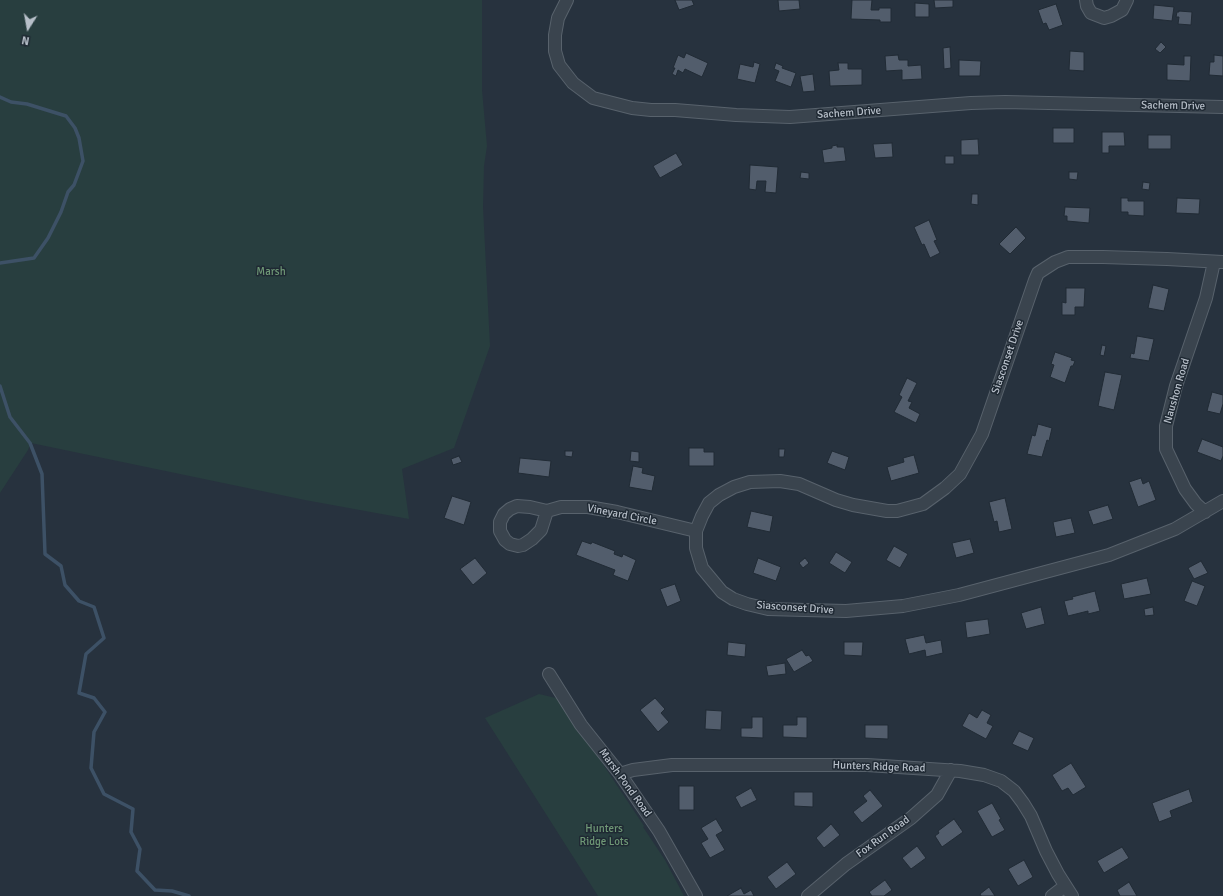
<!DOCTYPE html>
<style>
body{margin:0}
#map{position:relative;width:1223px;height:896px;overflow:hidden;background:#27323e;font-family:Signika,sans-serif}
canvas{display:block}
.north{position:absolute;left:8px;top:8px;width:40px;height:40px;-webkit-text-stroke:3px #1f2933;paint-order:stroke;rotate:191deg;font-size:11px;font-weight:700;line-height:16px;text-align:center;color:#b7bfc9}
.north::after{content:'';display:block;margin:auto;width:14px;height:18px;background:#b7bfc9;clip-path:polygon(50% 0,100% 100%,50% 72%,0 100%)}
</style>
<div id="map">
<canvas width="1223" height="896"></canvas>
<div class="north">N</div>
</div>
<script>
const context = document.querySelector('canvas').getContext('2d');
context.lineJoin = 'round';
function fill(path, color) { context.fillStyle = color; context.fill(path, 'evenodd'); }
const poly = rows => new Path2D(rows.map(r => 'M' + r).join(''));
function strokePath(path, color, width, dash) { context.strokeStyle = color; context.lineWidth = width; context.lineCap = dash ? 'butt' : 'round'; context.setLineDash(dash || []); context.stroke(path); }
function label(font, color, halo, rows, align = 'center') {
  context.font = font + ' Signika,sans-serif'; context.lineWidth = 3; context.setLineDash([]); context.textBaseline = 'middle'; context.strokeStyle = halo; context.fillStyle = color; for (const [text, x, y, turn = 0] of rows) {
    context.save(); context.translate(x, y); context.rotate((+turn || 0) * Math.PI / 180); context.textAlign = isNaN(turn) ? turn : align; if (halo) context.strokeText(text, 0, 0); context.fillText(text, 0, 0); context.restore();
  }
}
fill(poly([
 [0,0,482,0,482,90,487,146,484,166,483,207,490,346,454,448,402,469,409,519,305,500,31,443,28,450,0,493],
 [539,694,556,698,561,701,644,826,643,827,665,860,684,896,598,896,485,718]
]), '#283e3f');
strokePath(poly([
 [0,97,11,102,27,104,66,116,75,128,79,138,83,161,74,185,68,192,61,212,48,238,34,258,0,263],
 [0,386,10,417,30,443,42,474,45,554,61,566,65,585,79,601,94,607,104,638,86,654,79,693,94,698,105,712,94,732,91,768,104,794,133,809,131,832,140,849,137,871,155,890,172,891,189,896]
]), '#3d5166', 3.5);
const building = poly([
 [675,0,692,0,694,5,679,10,675,0],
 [778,0,799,0,800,9,779,11,778,0],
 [852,0,872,0,871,10,879,10,879,8,891,8,891,22,880,22,880,20,851,19,852,0],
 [934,0,953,0,953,7,935,8,934,0],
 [915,3,929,4,929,17,915,17,915,3],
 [1056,4,1063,25,1049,30,1046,23,1043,24,1038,10,1056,4],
 [1154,5,1174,7,1172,21,1153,19,1154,5],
 [1179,11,1192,12,1191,25,1178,24,1179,17,1176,17,1177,12,1179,12,1179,11],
 [1161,42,1166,47,1160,53,1155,49,1161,42],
 [950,47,951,68,944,69,943,48,950,47],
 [1070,51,1084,52,1084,71,1069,70,1070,51],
 [686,53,708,63,702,77,685,69,683,73,678,70,676,76,672,74,675,68,673,68,678,55,684,58,686,53],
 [898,55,899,60,908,60,908,66,921,65,922,79,902,80,902,70,886,71,885,56,898,55],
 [1214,55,1223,56,1223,76,1209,75,1210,62,1214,62,1214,55],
 [1184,56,1191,56,1190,81,1167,80,1167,64,1184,65,1184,56],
 [959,60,981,61,980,76,959,76,959,60],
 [754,62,760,64,755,83,737,79,740,64,753,67,754,62],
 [776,63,783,66,782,68,796,73,791,87,775,81,779,71,774,69,776,63],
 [838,63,848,63,848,69,862,69,862,85,830,86,829,71,839,70,838,63],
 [813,74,815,91,803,92,800,76,813,74],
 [1053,128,1074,128,1074,143,1053,143,1053,128],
 [1102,132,1124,132,1125,146,1109,146,1109,153,1102,153,1102,132],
 [1148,135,1171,135,1171,149,1148,149,1148,135],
 [978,139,979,155,961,155,961,140,978,139],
 [892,143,893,157,875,158,873,144,892,143],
 [837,145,837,147,844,147,846,161,824,163,822,150,832,148,832,146,837,145],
 [676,153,683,165,660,178,653,166,676,153],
 [945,156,954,156,954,164,945,164,945,156],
 [750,165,778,167,776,193,765,192,766,181,757,181,756,190,749,189,750,165],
 [801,172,809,173,809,179,800,178,801,172],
 [1069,172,1078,172,1077,180,1069,179,1069,172],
 [1143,182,1150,183,1149,190,1142,189,1143,182],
 [972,194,978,194,978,205,971,204,972,194],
 [1121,198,1128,198,1128,201,1144,201,1144,216,1128,215,1128,212,1121,212,1121,198],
 [1177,198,1200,199,1199,214,1176,213,1177,198],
 [1065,207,1090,208,1089,223,1067,221,1067,216,1064,216,1065,207],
 [929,220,937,240,934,241,940,253,930,258,924,244,922,245,914,227,929,220],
 [1016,227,1026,238,1010,254,999,244,1016,227],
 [1153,285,1169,289,1164,311,1148,308,1153,285],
 [1066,288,1085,288,1084,307,1075,307,1075,315,1062,315,1062,302,1066,303,1066,288],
 [1137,336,1154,339,1149,361,1130,358,1131,353,1134,354,1137,336],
 [1102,345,1106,346,1104,356,1100,355,1102,345],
 [1055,352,1072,358,1071,360,1075,361,1073,366,1071,366,1065,383,1050,377,1054,365,1051,364,1055,352],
 [1105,372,1122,375,1114,410,1098,406,1105,372],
 [907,378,917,383,908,401,912,402,909,408,920,414,916,423,894,412,902,397,899,395,907,378],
 [1212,392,1223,395,1223,404,1220,414,1207,411,1212,392],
 [1038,424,1052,428,1049,441,1047,440,1042,457,1027,454,1032,435,1035,436,1038,424],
 [1202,439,1223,447,1223,456,1221,461,1197,452,1202,439],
 [689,448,704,448,704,452,714,452,714,466,689,466,689,448],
 [779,449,785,449,784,457,779,457,779,449],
 [565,451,573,451,572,457,565,456,565,451],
 [631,451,639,452,639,462,630,461,631,451],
 [832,451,849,457,845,470,827,463,832,451],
 [914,455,919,473,891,481,887,467,904,462,903,458,914,455],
 [459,456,462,462,453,465,451,459,459,456],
 [520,458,551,461,549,477,518,473,520,458],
 [633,466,643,468,642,473,655,476,652,491,629,487,633,466],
 [1141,478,1143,484,1149,481,1156,500,1138,507,1129,482,1141,478],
 [452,496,471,502,464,525,444,518,452,496],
 [1005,498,1012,529,999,532,997,521,994,522,989,502,1005,498],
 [1108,505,1113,519,1093,525,1088,511,1108,505],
 [751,511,773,516,770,532,747,527,751,511],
 [1071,518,1075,533,1056,537,1053,522,1071,518],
 [970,539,974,553,956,558,952,543,970,539],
 [582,541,591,544,592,542,615,551,614,554,622,557,623,554,636,560,628,581,613,575,615,570,576,555,582,541],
 [894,546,908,554,900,568,886,560,894,546],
 [836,552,852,562,845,573,829,563,836,552],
 [475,558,487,573,473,585,460,569,475,558],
 [758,558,781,567,776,581,753,573,758,558],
 [805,558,809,563,803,568,799,563,805,558],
 [1201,561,1208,573,1194,579,1188,568,1201,561],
 [1147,578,1151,594,1124,599,1121,584,1147,578],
 [1192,581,1205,586,1197,606,1184,601,1192,581],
 [675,584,681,601,667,607,660,589,675,584],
 [1095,591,1100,611,1088,614,1088,611,1068,616,1064,601,1073,599,1072,597,1095,591],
 [1041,607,1045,624,1026,629,1021,613,1041,607],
 [1153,607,1154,615,1145,616,1144,609,1153,607],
 [988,619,990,634,967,638,965,622,988,619],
 [924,635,926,643,941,640,943,653,926,657,925,650,909,654,905,639,924,635],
 [728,642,746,644,745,657,727,655,728,642],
 [844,642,863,642,862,656,844,655,844,642],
 [802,650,806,656,809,655,813,661,794,672,786,659,802,650],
 [785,663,786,674,768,676,766,666,785,663],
 [655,698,665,709,661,713,669,722,658,732,640,710,655,698],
 [706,710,722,711,721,730,705,729,706,710],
 [982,710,991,715,987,723,993,726,986,739,962,726,969,713,977,718,982,710],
 [752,717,763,717,763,738,741,737,741,728,752,728,752,717],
 [797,717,807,717,807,738,783,737,783,725,797,725,797,717],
 [865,725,888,725,888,739,865,738,865,725],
 [1019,731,1034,738,1028,751,1012,744,1019,731],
 [1071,763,1086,787,1073,795,1068,788,1062,791,1052,775,1071,763],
 [679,786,694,786,694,810,679,810,679,786],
 [751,788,757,800,741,808,735,797,751,788],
 [1189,789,1193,802,1170,811,1172,817,1159,822,1152,803,1189,789],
 [870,790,883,806,862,823,853,812,867,801,863,796,870,790],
 [794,792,813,792,813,807,794,806,794,792],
 [992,803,1001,819,999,820,1005,830,992,837,977,811,992,803],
 [716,819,723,831,716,835,725,850,710,858,701,843,708,839,701,828,716,819],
 [954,819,963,832,942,847,935,836,939,833,938,831,954,819],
 [831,824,840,835,824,848,816,838,831,824],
 [917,846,926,858,911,869,902,858,917,846],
 [1122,847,1129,858,1104,873,1097,861,1122,847],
 [1024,860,1033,877,1018,886,1008,869,1024,860],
 [787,862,796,874,776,889,767,877,787,862],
 [885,880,892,890,884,896,872,896,869,892,885,880],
 [1129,882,1137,896,1120,896,1117,890,1129,882],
 [989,887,995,896,981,896,980,894,989,887],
 [741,888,744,894,751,890,754,896,727,896,741,888]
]);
fill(building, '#525d6c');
strokePath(building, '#212b35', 1);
const minor = poly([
 [567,0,558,18,555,35,555,51,559,65,573,83,593,98,632,108,651,110,675,110,736,115,790,117,971,103,1005,102,1223,107],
 [1086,0,1087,6,1091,13,1104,18,1111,16,1122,10,1127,0],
 [1223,262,1167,259,1103,257,1068,257,1055,262,1038,273,1035,280,982,434,960,474,945,488,923,504,897,511,887,511,853,505,836,500,799,484,780,481,750,482,734,487,719,495,709,503,702,516,696,531,696,548,702,568,722,592,733,599,747,604,768,609,805,610,846,611,903,606,959,595,1109,555,1175,529,1223,501],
 [547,511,530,507,517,506,510,509,504,514,500,522,500,531,505,540,510,544,518,546,523,545,532,539,541,530,547,511,561,507,588,507,617,512,696,531],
 [1205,512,1196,504,1185,489,1166,449,1166,426,1176,386,1206,298,1214,262],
 [549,674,581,725,620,774,659,831,696,896],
 [620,774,633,770,672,765,867,765,960,771,984,775,1001,781,1014,791,1023,803,1031,816,1046,851,1058,874,1072,896],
 [808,896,846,864,911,818,937,795,951,770],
 [1052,896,1065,886]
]);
strokePath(minor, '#58626c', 14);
strokePath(minor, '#3a444e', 12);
label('11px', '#b7bfc9', '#1f2933', [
 ["Sachem Drive",1173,106,1],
 ["Sachem Drive",849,113,-4],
 ["Siasconset Drive",1008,357,-71],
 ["Naushon Road",1177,391,-74],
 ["Vineyard Circle",622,515,11],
 ["Siasconset Drive",795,608,4],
 ["Hunters Ridge Road",879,767,2],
 ["Marsh Pond Road",625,783,54],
 ["Fox Run Road",883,837,-36]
]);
label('11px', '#6f9876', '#1f2933', [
 ["Marsh",271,272],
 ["Hunters",604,829],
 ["Ridge Lots",604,842]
]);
</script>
